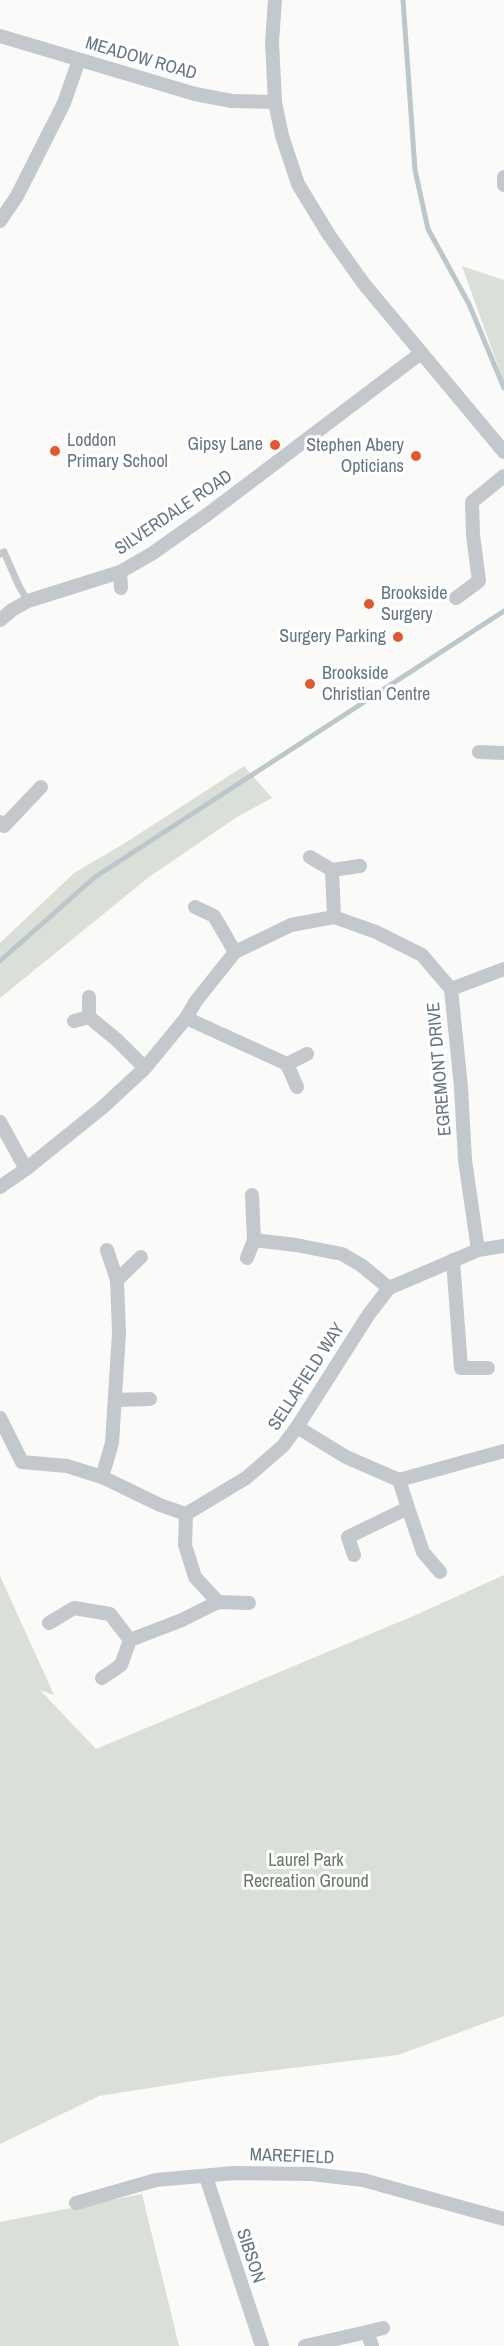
<!DOCTYPE html>
<style>
body{margin:0}
canvas{display:block;background:#fafaf8}
</style>
<canvas width="504" height="2346"></canvas>
<script>
const context = document.querySelector('canvas').getContext('2d');
context.lineJoin = 'round';
function fill(path, color) { context.fillStyle = color; context.fill(path, 'evenodd'); }
const poly = rows => new Path2D(rows.map(r => 'M' + r).join(''));
function strokePath(path, color, width, dash) { context.strokeStyle = color; context.lineWidth = width; context.lineCap = dash ? 'butt' : 'round'; context.setLineDash(dash || []); context.stroke(path); }
function label(font, color, halo, rows, align = 'center') {
  context.font = font + ' "Archivo Narrow",sans-serif'; context.lineWidth = 6; context.setLineDash([]); context.textBaseline = 'middle'; context.strokeStyle = halo; context.fillStyle = color; for (const [text, x, y, turn = 0] of rows) {
    context.save(); context.translate(x, y); context.rotate((+turn || 0) * Math.PI / 180); context.textAlign = isNaN(turn) ? turn : align; if (halo) context.strokeText(text, 0, 0); context.fillText(text, 0, 0); context.restore();
  }
}
fill(poly([
 [462,266,504,280,504,383],
 [244,766,272,798,237,817,149,877,0,998,0,943,74,873,125,843],
 [504,1575,504,2016,398,2055,219,2077,99,2096,0,2144,0,1576,54,1695,40,1690,96,1749,418,1614],
 [142,2194,179,2346,0,2346,0,2222]
]), '#dadfd7');
strokePath(poly([
 [403,0,415,170,428,229,469,304,504,388],
 [0,961,95,877,504,611]
]), '#bbc7cb', 5);
strokePath(poly([
 [0,554,4,552,19,586,28,601]
]), '#c3c8cc', 7);
strokePath(poly([
 [275,0,272,42,275,102,282,136,298,184,329,235,364,284,504,452],
 [0,36,195,94,232,101,275,102],
 [504,177,504,185],
 [0,221,17,196,64,103,79,60],
 [120,572,121,588],
 [456,598,479,581,473,535,472,502,504,476],
 [0,620,12,610,28,601,120,572,153,553,208,514,421,353],
 [479,752,504,753],
 [0,822,4,826,41,787],
 [310,857,332,870,334,917],
 [332,870,360,866],
 [195,907,214,916,235,952],
 [451,989,504,969],
 [89,997,89,1017,117,1040,145,1068],
 [186,1018,287,1064,297,1087],
 [74,1021,89,1017],
 [287,1064,307,1054],
 [0,1122,26,1169],
 [0,1187,26,1169,103,1107,145,1068,186,1018,196,1001,235,952,291,925,334,917,376,932,422,955,451,989,461,1087,465,1160,478,1250],
 [252,1195,254,1240,296,1245,342,1254,361,1265,389,1288],
 [107,1250,117,1280],
 [247,1258,254,1240],
 [453,1260,461,1368,488,1368],
 [115,1400,150,1399],
 [0,1418,22,1462,67,1466,102,1477,160,1505,186,1514,246,1478,283,1446,297,1427,369,1314,389,1288,478,1250,504,1246],
 [297,1427,346,1457,399,1480,504,1451],
 [102,1477,112,1443,119,1333,117,1280,141,1257],
 [408,1508,423,1552,440,1572],
 [354,1555,348,1537,408,1508,399,1480],
 [218,1602,249,1603],
 [49,1623,74,1608,110,1614,130,1640,182,1620,218,1602,195,1577,185,1545,186,1514],
 [102,1678,121,1665,130,1640],
 [206,2177,262,2346],
 [76,2203,156,2180,234,2173,311,2174,363,2180,504,2219],
 [367,2332,383,2328],
 [305,2346,367,2332,372,2346]
]), '#c3c8cc', 14);
for (const [x, y, r, color] of [
 [275,445,6,"#e4572e"],
 [55,451,6,"#e4572e"],
 [416,456,6,"#e4572e"],
 [369,604,6,"#e4572e"],
 [398,637,6,"#e4572e"],
 [310,684,6,"#e4572e"]
]) { const dot = new Path2D(); dot.arc(x, y, r, 0, 2 * Math.PI); context.fillStyle = color; context.fill(dot); strokePath(dot, '#fff', 2); }
label('18px', '#657683', '#fff', [
 ["MEADOW ROAD",141,59,16],
 ["SILVERDALE ROAD",174,513,-34],
 ["EGREMONT DRIVE",440,1069,-95],
 ["SELLAFIELD WAY",307,1377,-57],
 ["MAREFIELD",292,2157,2],
 ["SIBSON",250,2256,72]
]);
label('18px', '#657683', '#fff', [
 ["Loddon",67,441],
 ["Primary School",67,462],
 ["Gipsy Lane",263,445,"right"],
 ["Stephen Abery",404,446,"right"],
 ["Opticians",404,467,"right"],
 ["Brookside",381,594],
 ["Surgery",381,615],
 ["Surgery Parking",386,637,"right"],
 ["Brookside",322,674],
 ["Christian Centre",322,695]
], 'left');
label('18px', '#687a64', '#fff', [
 ["Laurel Park",306,1861],
 ["Recreation Ground",306,1882]
]);
</script>
